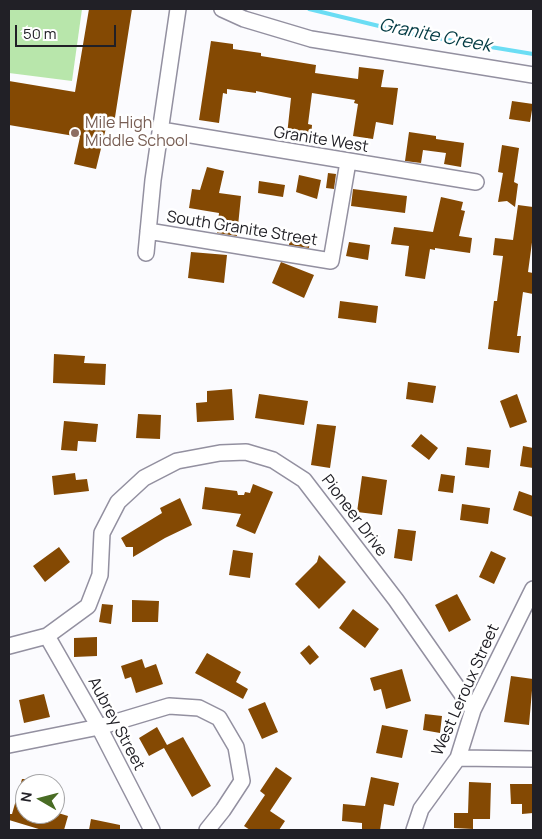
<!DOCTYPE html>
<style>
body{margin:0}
#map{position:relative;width:542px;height:839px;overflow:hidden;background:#fbfbfe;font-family:Manrope,sans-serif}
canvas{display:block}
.frame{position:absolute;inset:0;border:10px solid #212026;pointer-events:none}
.north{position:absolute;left:15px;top:774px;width:50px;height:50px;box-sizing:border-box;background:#fff;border:1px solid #a6a6a8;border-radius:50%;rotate:278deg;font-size:14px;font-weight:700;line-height:20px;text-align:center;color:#212026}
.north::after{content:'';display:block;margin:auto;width:18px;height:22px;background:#496c24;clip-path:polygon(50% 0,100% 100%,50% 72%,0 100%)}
.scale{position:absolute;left:15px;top:25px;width:101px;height:22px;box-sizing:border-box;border:2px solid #212026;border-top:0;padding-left:6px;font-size:15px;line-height:18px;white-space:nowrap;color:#212026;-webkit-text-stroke:4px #fff;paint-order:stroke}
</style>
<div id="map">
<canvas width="542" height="839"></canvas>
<div class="frame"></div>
<div class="north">N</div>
<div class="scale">50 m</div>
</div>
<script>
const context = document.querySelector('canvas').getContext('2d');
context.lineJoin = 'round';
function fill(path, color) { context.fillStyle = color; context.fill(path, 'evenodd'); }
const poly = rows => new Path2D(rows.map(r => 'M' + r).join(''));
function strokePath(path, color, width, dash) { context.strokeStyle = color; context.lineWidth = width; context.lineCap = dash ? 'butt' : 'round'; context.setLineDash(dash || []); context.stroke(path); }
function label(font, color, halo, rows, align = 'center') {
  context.font = font + ' Manrope,sans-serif'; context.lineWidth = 5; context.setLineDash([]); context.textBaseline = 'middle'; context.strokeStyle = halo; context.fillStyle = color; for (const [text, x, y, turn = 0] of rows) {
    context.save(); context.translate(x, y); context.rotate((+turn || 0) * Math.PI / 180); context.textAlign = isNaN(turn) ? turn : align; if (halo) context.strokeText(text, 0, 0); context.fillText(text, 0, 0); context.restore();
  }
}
fill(poly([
 [9,9,82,9,72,81,9,73]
]), '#b8e6ab');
strokePath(poly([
 [309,9,412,34,533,54]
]), '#6bddf4', 4);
fill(poly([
 [89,9,132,9,113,130,106,128,96,169,74,164,80,137,9,125,9,81,75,92],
 [211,41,233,44,233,49,261,53,261,56,316,65,315,73,358,79,359,67,384,70,381,87,398,88,393,125,376,122,373,139,353,136,358,104,354,103,355,100,312,93,308,124,312,125,311,138,287,135,291,98,256,91,256,93,227,89,227,94,223,93,219,123,199,120],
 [512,101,533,104,530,122,509,119],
 [409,132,436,136,436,139,464,143,461,167,444,164,446,153,423,150,421,163,405,161],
 [502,145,519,148,514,182,518,184,515,207,507,201,498,202,503,173,498,172],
 [207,167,224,171,219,193,241,196,237,236,217,233,219,213,189,208,192,189,200,190],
 [328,173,336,174,334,189,326,188],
 [299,175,321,180,317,199,296,192],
 [259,181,285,185,283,197,258,193],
 [353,189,407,196,405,213,351,206],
 [441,197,463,202,461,210,465,211,459,236,472,238,470,253,435,248,435,250,430,249,425,279,405,276,409,246,391,244,394,227,433,232],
 [518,205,533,207,533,235,528,272,533,273,533,294,523,292,517,336,521,336,519,353,488,349,494,301,497,301,503,256,493,255,495,238,513,240],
 [290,234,310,237,309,248,289,245],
 [349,242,370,245,368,260,346,256],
 [191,252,227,255,224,283,188,278],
 [281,262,314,275,304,298,272,283],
 [340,301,378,306,376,323,338,318],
 [54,354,85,356,84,363,106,364,105,385,53,383],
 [408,382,436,386,433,403,406,399],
 [232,389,234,420,197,422,196,403,207,402,207,391],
 [259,394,308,401,304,425,255,418],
 [517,394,527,422,510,428,500,401],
 [138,414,161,415,160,439,136,438],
 [64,421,98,424,96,442,78,441,77,451,61,450],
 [317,424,336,426,330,468,311,465],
 [421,434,438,448,429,460,411,446],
 [523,446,533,448,533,468,520,466],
 [467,447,491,450,489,468,465,465],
 [75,473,76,480,87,479,89,491,54,495,52,476],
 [441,474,455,476,453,493,438,491],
 [362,476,387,480,382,515,357,512],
 [253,484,273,492,255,534,236,526,241,514,202,509,205,487,237,491,238,495,244,495,245,492,250,493],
 [519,491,533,496,533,517,513,510],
 [180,498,192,525,165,538,133,557,133,547,126,547,121,538,162,513,160,508],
 [462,504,490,508,488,524,460,520],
 [398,529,416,531,412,561,394,558],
 [59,547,70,562,45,582,33,566],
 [233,550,253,553,250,578,229,575],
 [491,551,506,558,494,584,479,577],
 [319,555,346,582,319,609,295,584,317,562],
 [457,594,471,620,449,632,435,605],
 [132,600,159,601,158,622,132,622],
 [102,604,113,605,111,624,99,622],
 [353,609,379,629,365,648,339,628],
 [97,637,97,656,74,657,74,638],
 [309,645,319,657,310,665,300,653],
 [207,653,241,672,236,682,248,689,243,699,195,673],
 [142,659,145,668,156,664,163,684,136,693,131,677,125,679,121,666],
 [402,669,411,701,386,709,381,689,374,691,370,678],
 [511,676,533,679,529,725,504,722],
 [44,694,50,717,24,723,19,700],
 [265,702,278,732,262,739,248,709],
 [425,714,442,716,440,733,423,730],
 [382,725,408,730,402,758,376,753],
 [157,727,167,745,183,737,211,786,192,797,164,748,149,756,139,738],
 [276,767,292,778,270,811,285,821,279,830,250,830,244,826,265,795,260,791],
 [371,777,399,783,394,806,384,804,380,830,362,830,362,823,342,821,343,804,365,806],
 [22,779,25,779,25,814,55,814,55,812,68,816,64,830,42,830,9,820,9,814,12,814],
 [469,782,491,783,490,819,473,819,473,829,454,828,454,813,468,813],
 [510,784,533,784,533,813,522,814,522,804,511,804],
 [91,819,120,825,120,830,89,830]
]), '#844903');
const minor = poly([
 [222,9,244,19,311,39,533,75],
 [161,130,476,182],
 [148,231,331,261,348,162],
 [146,253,153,180,178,9],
 [47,636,99,727,152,830],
 [9,646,47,636,88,606,100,575,102,533,118,502,144,478,177,461,220,453,246,452,273,460,304,480,396,600,473,710],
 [9,745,99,727,169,706,199,708,219,718,236,747,242,781,223,810,207,830],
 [458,758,533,759],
 [414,830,421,809,458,758,473,710,533,589]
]);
strokePath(minor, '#9390a0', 18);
strokePath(minor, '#fff', 15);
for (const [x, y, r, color] of [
 [75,133,5,"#8d6e63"]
]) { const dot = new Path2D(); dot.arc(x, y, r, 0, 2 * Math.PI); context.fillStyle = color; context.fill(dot); strokePath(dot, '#fff', 2); }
label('16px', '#785e54', '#fff', [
 ["Mile High",85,124],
 ["Middle School",85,142]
], 'left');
label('16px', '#212026', '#fff', [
 ["Granite West",321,140,9],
 ["South Granite Street",242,229,9],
 ["Pioneer Drive",354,516,53],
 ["West Leroux Street",466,690,-66],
 ["Aubrey Street",116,724,62]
]);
label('italic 18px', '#003942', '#fff', [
 ["Granite Creek",435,36,11]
]);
</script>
